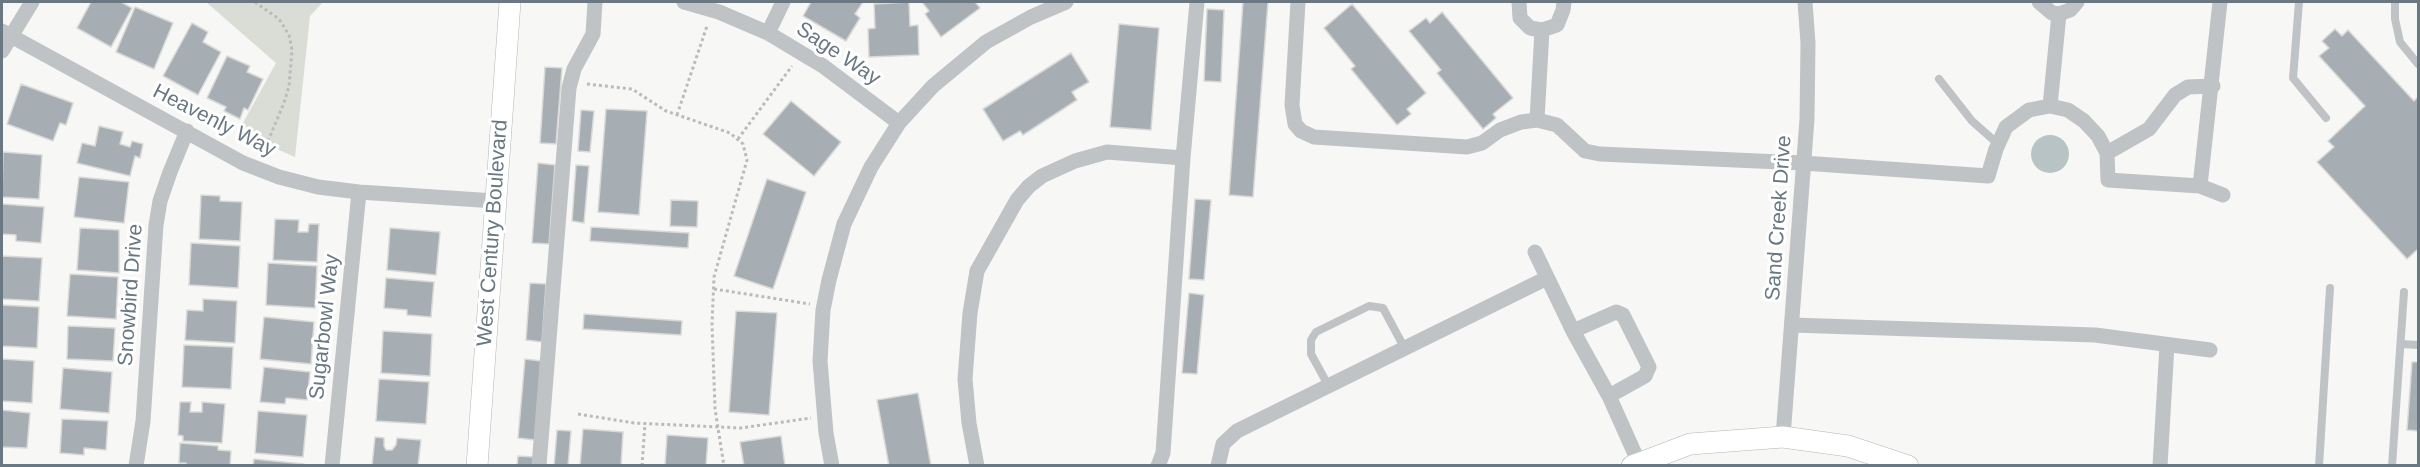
<!DOCTYPE html>
<style>
body{margin:0}
#map{position:relative;width:2420px;height:467px;overflow:hidden;background:#f7f7f5;font-family:Helvetica,sans-serif}
canvas{display:block}
.frame{position:absolute;inset:0;border:3px solid #697882;pointer-events:none}
</style>
<div id="map">
<canvas width="2420" height="467"></canvas>
<div class="frame"></div>
</div>
<script>
const context = document.querySelector('canvas').getContext('2d');
context.lineJoin = 'round';
function fill(path, color) { context.fillStyle = color; context.fill(path, 'evenodd'); }
const poly = rows => new Path2D(rows.map(r => 'M' + r).join(''));
function strokePath(path, color, width, dash) { context.strokeStyle = color; context.lineWidth = width; context.lineCap = dash ? 'butt' : 'round'; context.setLineDash(dash || []); context.stroke(path); }
function label(font, color, halo, rows, align = 'center') {
  context.font = font + ' Helvetica,sans-serif'; context.lineWidth = 6; context.setLineDash([]); context.textBaseline = 'middle'; context.strokeStyle = halo; context.fillStyle = color; for (const [text, x, y, turn = 0] of rows) {
    context.save(); context.translate(x, y); context.rotate((+turn || 0) * Math.PI / 180); context.textAlign = isNaN(turn) ? turn : align; if (halo) context.strokeText(text, 0, 0); context.fillText(text, 0, 0); context.restore();
  }
}
fill(poly([
 [206,2,323,2,310,16,295,157,238,132,276,63]
]), '#d9ddd6');
fill(poly([
 '2031 154a19 19 0 1 1 38 0a19 19 0 1 1-38 0Z'
]), '#b8c3c6');
const building = poly([
 [91,2,121,2,132,8,111,47,77,28,91,2],
 [811,2,863,2,855,14,860,18,846,41,803,16,811,2],
 [909,2,910,26,918,25,919,55,869,57,868,29,875,28,874,4,909,2],
 [922,2,975,2,980,8,941,37,925,14,929,11,922,2],
 [1243,2,1268,2,1253,197,1229,195,1243,2],
 [1352,4,1426,93,1407,109,1411,114,1397,125,1351,69,1355,66,1324,28,1352,4],
 [135,7,173,23,154,69,116,52,135,7],
 [1207,9,1224,10,1221,82,1204,81,1207,9],
 [1442,12,1513,98,1493,114,1496,118,1483,129,1437,73,1441,70,1409,31,1426,18,1430,23,1442,12],
 [192,23,208,32,203,42,221,52,198,95,163,76,192,23],
 [1119,24,1159,28,1151,130,1110,127,1119,24],
 [2335,29,2342,36,2348,30,2414,101,2418,97,2418,249,2407,259,2317,162,2334,147,2328,141,2365,106,2319,56,2329,48,2322,41,2335,29],
 [1071,53,1089,82,1072,92,1077,100,1023,135,1020,131,1003,141,983,109,1071,53],
 [227,56,250,66,247,72,263,79,248,110,244,108,240,119,224,111,226,107,207,98,227,56],
 [545,67,562,68,556,144,540,143,545,67],
 [21,84,73,103,66,125,60,123,53,141,7,124,21,84],
 [791,101,841,142,814,176,763,134,791,101],
 [606,109,647,111,639,215,598,212,606,109],
 [581,110,594,111,590,152,578,151,581,110],
 [99,126,123,132,120,144,130,147,132,141,143,144,140,158,135,156,130,176,77,163,82,143,95,146,99,126],
 [3,152,42,155,39,199,2,197,3,152],
 [538,163,555,165,549,244,532,243,538,163],
 [576,165,589,166,584,223,572,221,576,165],
 [79,177,129,182,124,223,74,217,79,177],
 [767,179,806,192,773,289,734,276,767,179],
 [201,195,220,196,220,201,242,202,240,241,199,239,201,195],
 [1195,199,1211,200,1204,280,1189,279,1195,199],
 [671,200,698,201,697,227,670,226,671,200],
 [2,204,44,207,41,243,16,241,16,235,2,234,2,204],
 [275,219,299,220,298,232,308,232,309,224,319,224,317,262,273,260,275,219],
 [591,227,689,233,688,248,590,241,591,227],
 [80,228,119,230,119,273,77,270,80,228],
 [390,228,440,232,436,275,387,270,390,228],
 [191,243,240,246,238,288,189,285,191,243],
 [2,256,42,258,39,301,2,299,2,256],
 [268,263,317,266,315,308,266,305,268,263],
 [70,274,118,277,116,319,67,316,70,274],
 [386,278,434,282,431,317,407,315,407,310,384,308,386,278],
 [530,283,546,284,542,342,526,340,530,283],
 [1189,293,1204,295,1197,374,1182,373,1189,293],
 [203,299,237,301,235,343,185,340,187,310,203,311,203,299],
 [2,305,39,307,37,348,2,346,2,305],
 [736,311,777,313,769,415,729,412,736,311],
 [584,314,682,321,681,335,583,329,584,314],
 [264,317,314,322,311,364,260,359,264,317],
 [68,326,115,328,113,361,67,359,68,326],
 [383,331,432,334,430,376,381,373,383,331],
 [184,345,233,347,231,389,182,387,184,345],
 [2,359,34,361,32,403,2,401,2,359],
 [525,359,541,361,535,440,518,438,525,359],
 [2412,362,2418,362,2418,431,2407,430,2412,362],
 [264,367,310,372,307,400,286,398,285,404,260,402,264,367],
 [63,368,112,372,109,413,60,409,63,368],
 [379,379,429,382,426,424,376,421,379,379],
 [918,393,931,466,889,466,877,400,918,393],
 [180,402,191,402,190,412,202,412,202,402,225,404,222,443,183,441,183,436,178,435,180,402],
 [2,410,30,413,27,448,2,447,2,410],
 [258,411,307,415,303,457,255,453,258,411],
 [62,419,108,421,106,450,84,448,84,455,60,453,62,419],
 [583,429,623,432,621,466,580,466,583,429],
 [557,430,571,431,568,466,554,466,557,430],
 [667,435,708,438,706,466,665,466,667,435],
 [781,436,785,466,744,466,740,442,781,436],
 [375,437,384,438,384,446,386,450,392,450,396,445,397,438,421,440,418,466,372,466,375,437],
 [180,443,218,446,218,450,231,451,230,466,186,466,186,463,179,463,180,443],
 [518,456,533,457,533,466,517,466,518,456],
 [254,459,304,464,304,466,253,466,254,459]
]);
fill(building, '#a7aeb3');
strokePath(building, '#d9d9d7', 1.5);
const secondary = poly([
 [477,466,510,2],
 [1632,466,1690,444,1783,437,1848,446,1908,466]
]);
strokePath(secondary, '#b1b7ba', 22);
strokePath(poly([
 [255,2,279,19,289,35,292,50,289,86,284,103,265,148],
 [587,84,632,89,666,111,730,133,743,144,747,160,714,277,712,324,715,409,724,466],
 [677,115,707,26],
 [738,139,792,66],
 [714,289,810,304],
 [578,414,634,423,741,428,811,418],
 [642,466,645,423]
]), '#b9bcbe', 3, [3, 3]);
strokePath(poly([
 [2299,2,2293,78,2326,118],
 [2395,2,2395,19,2400,42,2418,64],
 [1939,79,1972,121,1998,144],
 [2401,344,2418,345],
 [1328,385,1311,354,1311,340,1316,332,1369,306,1383,308,1404,347],
 [2319,466,2330,288],
 [2392,466,2404,292]
]), '#bfc3c6', 8);
strokePath(poly([
 [684,2,719,12,768,33,823,66,899,123],
 [1298,2,1292,105,1295,124,1301,131,1314,137,1467,147,1482,143,1500,130,1521,122,1537,120,1557,125,1585,151,1600,154,1803,163,1988,176,1996,149,2006,127,2029,110,2050,106,2068,110,2084,121,2098,136,2107,153,2108,180,2200,186,2223,195],
 [1519,2,1520,18,1530,28,1542,30,1557,25,1563,10,1564,2],
 [2039,2,2052,13,2059,14],
 [2,31,243,163,279,177,318,187,359,192,495,201],
 [768,33,783,2],
 [2,51,32,2],
 [2050,106,2059,14,2070,10,2077,2],
 [1537,120,1542,30],
 [2107,153,2149,129,2175,95,2188,87,2213,86],
 [2200,186,2220,2],
 [1535,252,1573,331,1609,396,1639,463],
 [1792,325,2095,335,2210,350],
 [1573,331,1616,312,1623,315,1649,367,1645,376,1609,396],
 [1783,437,1807,119,1808,43,1805,2],
 [136,466,143,421,156,225,160,201,170,172,187,131],
 [332,466,359,192],
 [539,466,569,88,574,69,593,34,595,2],
 [832,466,826,433,820,361,823,310,829,280,844,224,871,167,899,123,933,86,986,42,1031,17,1066,2],
 [977,466,969,423,965,379,970,313,977,271,1017,200,1029,186,1042,176,1075,161,1107,152,1183,158],
 [1158,466,1163,453,1183,158,1197,2],
 [1218,466,1223,444,1237,431,1547,278],
 [2160,466,2167,345]
]), '#bfc3c6', 15);
strokePath(secondary, '#fff', 21);
label('21px', '#697882', '#fff', [
 ["Sage Way",838,54,34],
 ["Heavenly Way",214,121,27],
 ["Sand Creek Drive",1779,218,-86],
 ["West Century Boulevard",493,233,-86],
 ["Snowbird Drive",131,295,-86],
 ["Sugarbowl Way",325,327,-84]
]);
</script>
